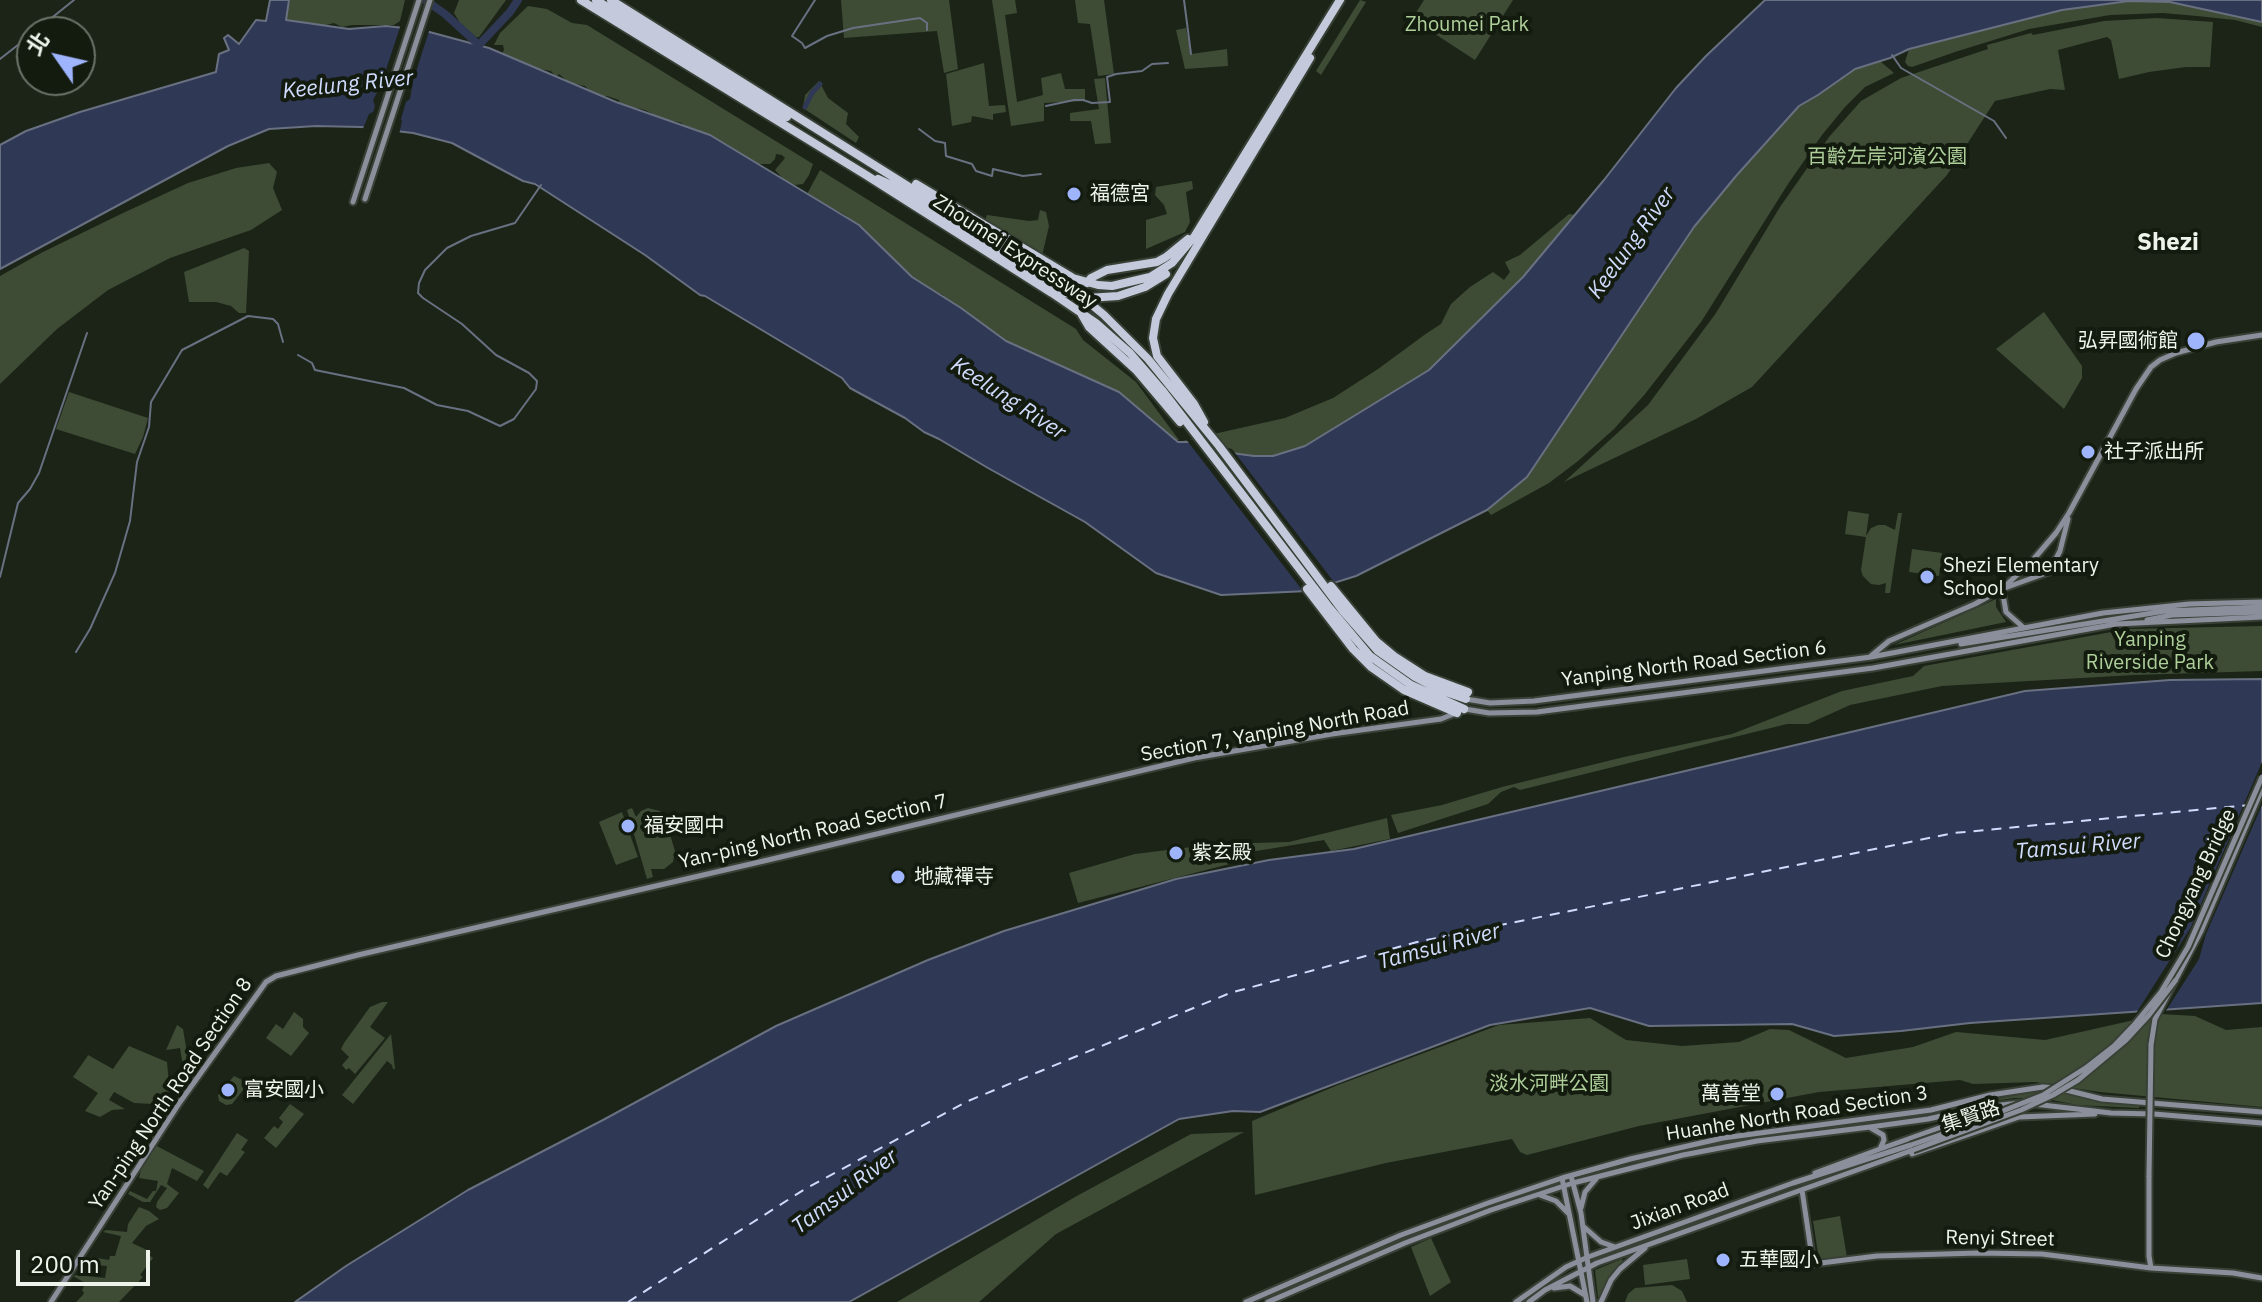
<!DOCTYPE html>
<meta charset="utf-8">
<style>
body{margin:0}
#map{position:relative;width:2262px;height:1302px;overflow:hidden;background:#1c2418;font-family:"IBM Plex Sans","Noto Sans TC",sans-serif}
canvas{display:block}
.north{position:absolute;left:16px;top:16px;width:80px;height:80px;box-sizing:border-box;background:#131b0f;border:2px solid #6b7267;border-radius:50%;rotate:304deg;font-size:22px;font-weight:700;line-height:32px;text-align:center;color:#eef4eb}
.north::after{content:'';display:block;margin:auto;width:28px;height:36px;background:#9eb4fd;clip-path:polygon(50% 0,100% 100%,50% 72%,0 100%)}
.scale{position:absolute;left:16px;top:1250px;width:134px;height:36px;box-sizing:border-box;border:4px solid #eef4eb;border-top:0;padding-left:10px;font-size:24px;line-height:28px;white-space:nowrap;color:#eef4eb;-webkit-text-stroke:6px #131b0f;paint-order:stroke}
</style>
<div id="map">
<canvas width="2262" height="1302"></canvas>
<div class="north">北</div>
<div class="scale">200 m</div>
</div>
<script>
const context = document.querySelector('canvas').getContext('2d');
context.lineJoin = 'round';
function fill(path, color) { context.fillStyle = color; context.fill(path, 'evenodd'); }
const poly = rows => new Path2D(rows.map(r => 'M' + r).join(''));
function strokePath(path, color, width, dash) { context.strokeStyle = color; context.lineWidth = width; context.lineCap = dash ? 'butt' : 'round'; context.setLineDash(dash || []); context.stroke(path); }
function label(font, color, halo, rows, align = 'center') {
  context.font = font + ' "IBM Plex Sans","Noto Sans TC",sans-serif'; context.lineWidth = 8; context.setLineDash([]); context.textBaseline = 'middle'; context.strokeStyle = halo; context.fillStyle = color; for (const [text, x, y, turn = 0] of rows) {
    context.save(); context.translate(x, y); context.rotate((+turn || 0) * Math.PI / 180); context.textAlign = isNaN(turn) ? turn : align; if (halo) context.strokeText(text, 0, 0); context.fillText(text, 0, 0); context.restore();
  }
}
fill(poly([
 [290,0,405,0,400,21,394,25,352,25,342,27,334,23,314,28,285,20],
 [459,0,506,0,479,37,476,37,460,23,454,13],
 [841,0,949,0,958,69,944,73,937,31,844,38],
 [992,0,1015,0,1017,13,1005,15,1017,102,1043,95,1041,78,1061,73,1065,89,1085,89,1085,101,1044,103,1044,121,1011,126],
 [1075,0,1104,0,1114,74,1098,76,1090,24,1078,23],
 [1360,0,1366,2,1321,75,1316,71],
 [1424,0,1513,0,1475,60,1412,19],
 [2129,1,2170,2,2262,22,2262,27,2235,20,2197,16,2163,13,2110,15,2029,29,1955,52,1912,67,1908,66,1905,62,1909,49,2062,10],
 [528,6,547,9,572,23,587,25,813,164,809,175,803,184,795,185,786,182,775,170,785,158,782,155,776,154,775,159,770,164,757,164,742,155,737,155,728,145,684,127,682,123,673,121,669,124,666,119,654,117,651,113,645,110,620,104,619,100,607,96,600,97,597,93,590,91,585,86,570,83,559,74,556,77,551,71,528,67,502,54,504,50,503,45,494,45,500,33],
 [2157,18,2213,22,2210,67,2186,67,2149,72,2119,79,2111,40,2107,37,2058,50,2065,90,2050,89,1995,101,1947,175,1752,387,1696,419,1564,482,1648,405,1716,313,1780,207,1829,137,1861,101,1901,78,1988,49,1987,45,2031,33,2033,35,2104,21],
 [1186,28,1191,54,1227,49,1228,66,1185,69,1176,30],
 [1880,61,1894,73,1865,87,1845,107,1822,135,1788,184,1701,322,1645,394,1614,429,1578,461,1549,483,1491,515,1487,510,1527,477,1694,228,1736,176,1799,106,1819,95,1855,69],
 [984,63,989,106,1005,105,1006,112,993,114,993,120,972,116,971,122,952,126,946,74],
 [1105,78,1111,143,1095,144,1091,121,1070,121,1070,113,1099,109,1094,79],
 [819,81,828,98,848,113,846,124,859,137,856,143,803,108,805,95],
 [269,163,277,172,273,188,282,210,251,230,170,258,108,290,57,329,0,384,0,276,41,253,123,213,188,183,236,168],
 [820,170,1076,329,1083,340,1136,382,1179,440,1173,441,1054,364,1043,361,1033,353,1027,356,947,302,943,295,918,283,845,215,807,194],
 [1192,181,1193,189,1186,192,1190,222,1185,232,1146,249,1146,220,1167,214,1164,205,1155,195,1156,187],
 [1040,210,1046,212,1049,226,1042,256,985,221,987,215,1029,221,1038,220],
 [1569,214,1575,215,1523,277,1429,370,1305,446,1273,456,1254,456,1224,452,1190,442,1178,442,1285,418,1333,398,1378,369,1427,333,1441,324,1451,304,1470,287,1493,272,1504,280,1510,272,1505,262,1520,255],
 [244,248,249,251,246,313,239,313,231,306,216,302,189,302,184,272],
 [2044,312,2082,366,2082,378,2064,409,1996,349],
 [69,392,148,418,143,437,135,454,56,429],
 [1848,511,1869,514,1866,536,1871,528,1878,525,1885,525,1895,530,1898,513,1902,513,1890,593,1885,593,1886,583,1879,585,1871,584,1863,576,1861,570,1866,537,1845,534],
 [1912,549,1942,553,1939,576,1909,572],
 [1996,599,1996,607,2006,622,1894,645],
 [2262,626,2262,671,2134,675,1942,686,1850,705,1808,724,1787,724,1520,790,1514,787,1501,792,1488,804,1398,833,1391,815,1442,805,1502,787,1624,757,1732,734,1842,691,1913,676,1924,666,2128,629],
 [632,808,636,817,641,811,648,808,660,811,664,815,675,851,673,862,664,869,651,869,653,877,647,879,627,810],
 [622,812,638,857,616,865,599,822],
 [1387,818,1390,839,1331,851,1324,840,1244,853,1241,861,1078,903,1069,873,1135,854,1216,844,1289,842],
 [382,1002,388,1002,370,1027,385,1038,355,1074,349,1068,346,1070,342,1065,349,1057,341,1049,344,1043,370,1007],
 [294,1012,303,1019,303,1027,309,1033,291,1056,266,1038,276,1024,283,1029],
 [2161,1014,2195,1016,2226,1030,2262,1027,2262,1107,2100,1092,2035,1082,1973,1084,1960,1080,1819,1092,1639,1126,1527,1155,1520,1152,1512,1139,1386,1163,1255,1195,1252,1121,1338,1085,1499,1025,1590,1018,1626,1040,1682,1046,1739,1042,1770,1029,1789,1030,1846,1058,1913,1047,1956,1032,2045,1040],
 [177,1025,183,1029,187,1053,196,1051,198,1057,192,1062,196,1076,187,1090,180,1048,166,1050],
 [391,1034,395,1069,393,1069,392,1065,387,1061,353,1104,342,1095],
 [129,1046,167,1062,171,1105,134,1103,114,1092,109,1100,125,1109,112,1110,100,1117,85,1111,98,1093,73,1077,87,1057,88,1055,113,1069],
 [234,1076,242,1080,244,1089,232,1104,226,1105,219,1101,218,1095],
 [2034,1091,2067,1093,2106,1103,2139,1105,2139,1108,2077,1105,2042,1098,2014,1098,1979,1103],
 [290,1104,304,1114,276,1148,264,1138,274,1126,278,1129,283,1122,279,1118],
 [1244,1132,1056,1234,979,1302,897,1302,1075,1197,1191,1134],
 [237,1133,248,1140,241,1150,245,1152,227,1176,220,1172,208,1189,203,1185],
 [155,1145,204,1171,197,1181,172,1168,167,1184,179,1193,167,1208,160,1210,156,1207,157,1202,167,1188,161,1185,150,1202,143,1202,128,1194,130,1191,147,1199,153,1191,156,1191,158,1181,139,1178,142,1165],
 [139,1207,149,1211,159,1219,146,1226,132,1243,151,1252,149,1255,153,1258,140,1275,143,1277,119,1302,76,1302,83,1295,84,1292,82,1291,85,1283,73,1276,77,1275,105,1278,107,1266,84,1264,91,1257,109,1260,110,1256,115,1256,121,1236,103,1232,106,1230,127,1232,128,1224],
 [1840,1216,1847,1257,1819,1260,1813,1221],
 [1431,1238,1451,1282,1430,1296,1411,1247],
 [1622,1259,1623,1262,1612,1275,1605,1284,1601,1296,1598,1297,1595,1270],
 [1687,1259,1690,1279,1645,1285,1643,1265],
 [1672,1285,1682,1291,1687,1302,1625,1302,1628,1294,1635,1288]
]), '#3e4c35');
const water = poly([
 [270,0,289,0,286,20,349,29,386,26,422,30,489,48,616,102,710,135,859,225,912,277,961,308,1006,341,1119,392,1178,442,1190,442,1224,452,1254,456,1273,456,1305,446,1429,370,1523,277,1604,180,1676,88,1706,56,1765,0,2262,0,2262,22,2170,2,2129,1,2062,10,1909,49,1890,58,1855,69,1818,95,1799,106,1736,176,1694,227,1527,477,1487,510,1356,576,1308,591,1221,595,1156,573,1085,522,988,468,939,439,924,432,905,418,850,388,842,378,705,296,700,295,645,255,535,184,523,181,452,143,413,133,361,127,316,126,269,129,228,146,0,269,0,145,26,131,80,112,216,72,219,54,229,50,224,38,228,35,239,44,256,20,266,21,270,0],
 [2262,679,2262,1003,1970,1023,1901,1031,1834,1036,1792,1024,1649,1026,1590,1008,1490,1025,1260,1112,1233,1111,1179,1119,849,1302,295,1302,346,1266,468,1190,603,1120,776,1026,928,960,1004,931,1176,879,1269,860,1354,849,2025,691,2170,680,2262,679]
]);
fill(water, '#2f3854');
strokePath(water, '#687081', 2);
fill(poly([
 [401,24,430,28,413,81,410,99,406,102,401,119,402,121,399,135,362,131,369,114,373,112,375,106,373,100,381,85],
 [1185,438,1232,449,1337,586,1306,595],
 [2262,762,2262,805,2206,934,2199,959,2164,1014,2135,1015,2191,927]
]), '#1c2418');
strokePath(poly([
 [815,0,792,36,802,43,805,48,827,36,853,28,920,18,927,23,927,30],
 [1184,0,1191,54],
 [34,32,74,0],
 [1892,55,1901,68,1994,121,2006,138],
 [0,59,32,34],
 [1046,106,1074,100,1083,100,1092,103,1110,102,1107,77,1116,74,1142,71,1152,64,1168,63],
 [919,129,935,141,945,143,946,156,972,164,976,171,992,176,993,169,1023,176,1041,174],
 [298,355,312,363,315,370,404,388,437,405,468,411,500,426,514,419,536,389,537,381,529,373,496,355,462,324,423,298,418,293,419,283,425,270,447,248,471,236,515,223,541,185],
 [0,577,18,503,30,489,39,473,87,333],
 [76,652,90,629,115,573,130,521,137,462,149,427,151,402,182,350,248,316,273,319,278,324,283,342]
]), '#687081', 2);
strokePath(poly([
 [805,107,812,93,820,84]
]), '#2f3854', 5);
strokePath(poly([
 [425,0,445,14,479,45],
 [476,52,479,45,510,12,518,0]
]), '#2f3854', 8);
strokePath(poly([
 [628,1302,805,1189,968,1101,1230,993,1417,942,1954,833,2249,805]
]), '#d0dbfd', 2, [10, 8]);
const secondary = poly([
 [365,199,430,0],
 [353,202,419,0],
 [2002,589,2032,561,2056,533,2069,513,2136,389,2151,367,2160,360,2176,353,2216,342,2262,335],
 [2002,589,2006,612,2024,628],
 [2147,620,2172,615,2262,612],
 [1961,644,2165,611,2262,607],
 [1871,656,1889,641,1975,604,2002,589,2049,572,2060,551,2068,519],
 [1466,699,1490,703,1534,701,1871,657,2103,613,2189,604,2262,602],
 [1465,709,1489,713,1537,712,1873,668,2116,624,2262,617],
 [2151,1045,2155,1019,2201,931,2262,789],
 [2034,1104,2111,1113,2154,1114,2262,1123],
 [1880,1149,1973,1116,1980,1116,1982,1123],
 [1912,1154,2019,1117,2095,1114],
 [1815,1173,1880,1149,1884,1140,1883,1135,1871,1128],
 [1571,1176,1581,1213,1593,1302],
 [2149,1176,2149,1256,2151,1268],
 [1562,1178,1587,1302],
 [1802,1190,1813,1264,1877,1256,1978,1253,2042,1254,2151,1268,2233,1273,2262,1278],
 [1540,1195,1556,1201,1568,1213],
 [1581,1208,1585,1192,1596,1179],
 [1584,1227,1601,1242,1615,1247],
 [1554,1288,1570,1286,1585,1295],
 [51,1302,180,1102,266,982,276,976,358,955,768,860,1194,758,1332,734,1441,719,1456,713],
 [1246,1302,1401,1235,1488,1203,1562,1178,1630,1159,1723,1138,1931,1110,1990,1095,2043,1087,2058,1088,2102,1099,2262,1112],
 [1268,1302,1405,1243,1491,1210,1573,1183,1683,1155,1757,1141,1870,1127,1928,1119,1982,1107,2020,1103],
 [1516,1302,1566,1267,1588,1257,1793,1183,1911,1145],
 [1529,1302,1545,1290,1597,1263,1913,1150],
 [1601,1302,1611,1280,1620,1269,1645,1248]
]);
const highway = poly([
 [581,0,866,175,1052,293,1096,323,1130,353,1162,390,1328,606,1370,656,1411,685,1464,709],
 [596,0,787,117],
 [611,0,1075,291,1104,315,1148,359,1219,446,1343,611,1378,651,1415,677,1440,690,1466,699],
 [878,179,889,184,1066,293,1088,298,1118,296,1145,287,1166,274],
 [916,184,1073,278,1098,285,1112,286,1150,277,1172,263,1194,237,1340,0],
 [1087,283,1091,278,1107,270,1157,262,1166,257,1188,239],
 [1082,315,1089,327,1136,370,1180,422],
 [1204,422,1194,404,1157,356,1153,338,1156,319,1168,294,1310,58],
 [1331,586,1376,641,1394,656,1425,676,1468,692],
 [1307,589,1353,649,1371,667,1404,690,1457,713]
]);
strokePath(secondary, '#394136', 9);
strokePath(highway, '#394136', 12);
strokePath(secondary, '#8b8f9b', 5);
strokePath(highway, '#c4cadc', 8);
const secondaryBridge = poly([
 [1911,1145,1960,1128,2043,1095,2087,1067,2114,1046,2134,1025,2161,992,2188,947,2262,777],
 [1913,1150,2021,1110,2053,1095,2078,1080,2126,1040,2149,1015,2175,981],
 [2149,1176,2151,1045]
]);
strokePath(secondaryBridge, '#394136', 9, []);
strokePath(secondaryBridge, '#8b8f9b', 5);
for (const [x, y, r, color] of [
 [1074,194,8,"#9eb4fd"],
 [2196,341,10,"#9eb4fd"],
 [2088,452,8,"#9eb4fd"],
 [1927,577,8,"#9eb4fd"],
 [628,826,8,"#9eb4fd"],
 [1176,853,8,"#9eb4fd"],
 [898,877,8,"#9eb4fd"],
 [228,1090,8,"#9eb4fd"],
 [1777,1094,8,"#9eb4fd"],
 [1723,1260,8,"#9eb4fd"]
]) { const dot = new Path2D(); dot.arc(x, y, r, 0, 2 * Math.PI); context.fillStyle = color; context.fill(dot); strokePath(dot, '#131b0f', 3); }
label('20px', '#aecf9a', '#131b0f', [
 ["Zhoumei Park",1467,25],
 ["百齡左岸河濱公園",1887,157],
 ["Yanping",2150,640],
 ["Riverside Park",2150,663],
 ["淡水河畔公園",1549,1084]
]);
label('20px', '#eef4eb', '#131b0f', [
 ["福德宮",1090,194],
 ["弘昇國術館",2178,341,"right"],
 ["社子派出所",2104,452],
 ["Shezi Elementary",1943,566],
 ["School",1943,589],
 ["福安國中",644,826],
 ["紫玄殿",1192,853],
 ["地藏禪寺",914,877],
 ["富安國小",244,1090],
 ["萬善堂",1761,1094,"right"],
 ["五華國小",1739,1260]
], 'left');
label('20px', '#eef4eb', '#131b0f', [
 ["Zhoumei Expressway",1015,252,33],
 ["Yanping North Road Section 6",1694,664,-7],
 ["Section 7, Yanping North Road",1275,732,-10],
 ["Yan-ping North Road Section 7",813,832,-13],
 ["Chongyang Bridge",2196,884,-65],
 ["Yan-ping North Road Section 8",171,1094,-56],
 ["Huanhe North Road Section 3",1797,1114,-9],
 ["集賢路",1971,1117,-19],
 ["Jixian Road",1680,1207,-20],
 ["Renyi Street",2000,1239,1]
]);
label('italic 22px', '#d0dbfd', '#131b0f', [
 ["Keelung River",348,85,-6],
 ["Keelung River",1632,243,-54],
 ["Keelung River",1008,399,33],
 ["Tamsui River",2078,847,-5],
 ["Tamsui River",1439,947,-15],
 ["Tamsui River",845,1192,-37]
]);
label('bold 24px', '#eef4eb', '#131b0f', [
 ["Shezi",2168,243]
]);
</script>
